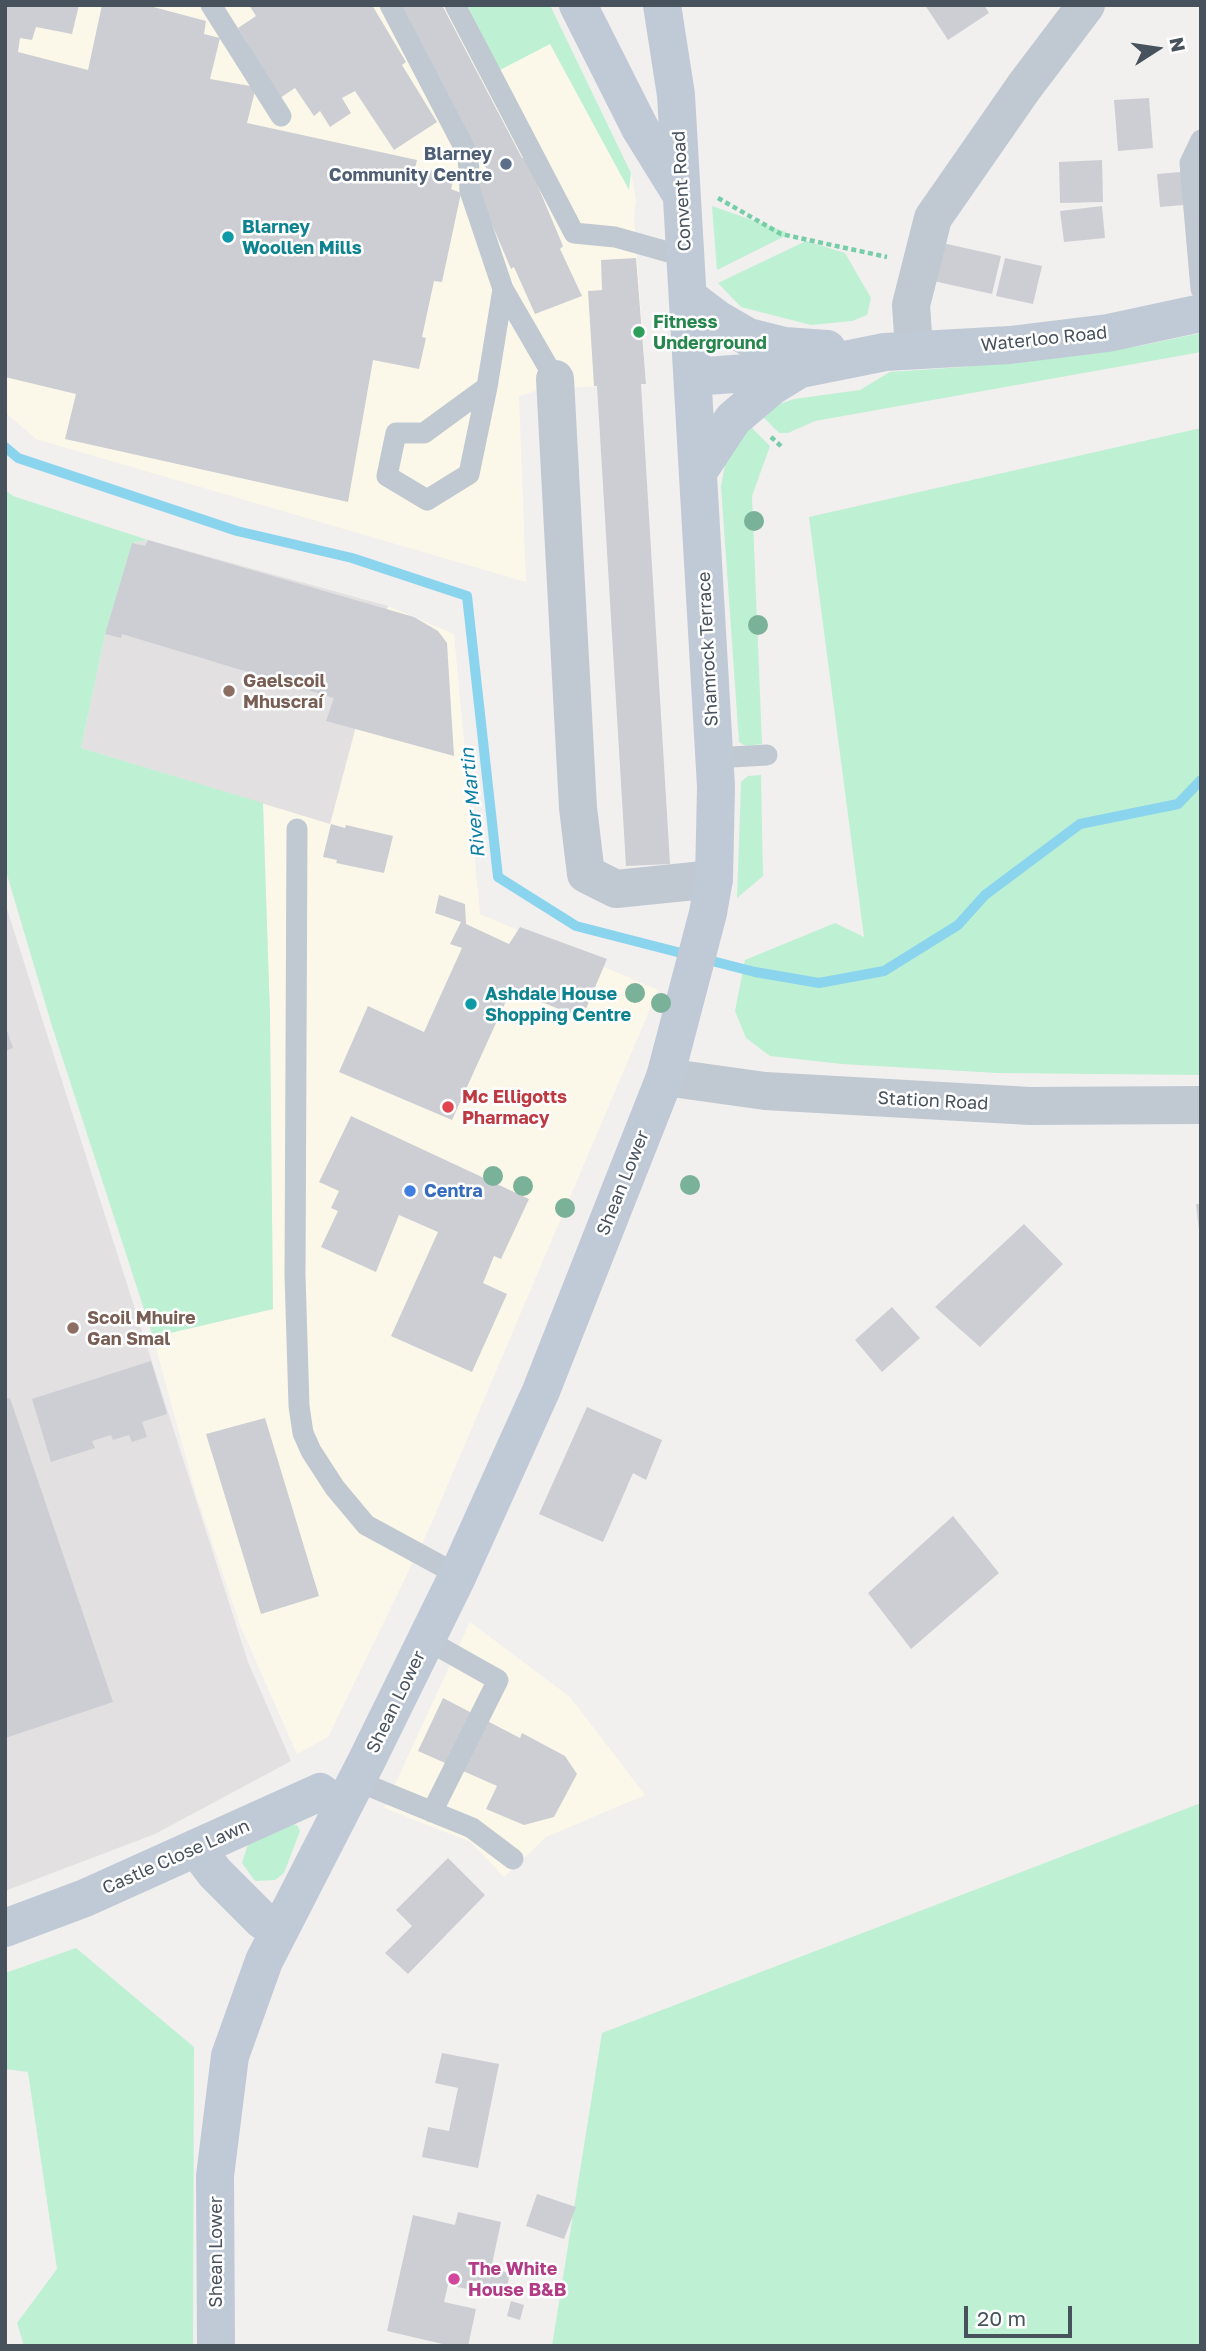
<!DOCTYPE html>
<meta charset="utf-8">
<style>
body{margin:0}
#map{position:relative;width:1206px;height:2351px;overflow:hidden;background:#f2efef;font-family:"Golos Text",sans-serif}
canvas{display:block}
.frame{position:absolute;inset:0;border:7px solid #47525d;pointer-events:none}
.north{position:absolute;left:1122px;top:14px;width:70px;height:70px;-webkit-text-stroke:5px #fff;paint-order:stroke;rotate:78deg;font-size:19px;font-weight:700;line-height:28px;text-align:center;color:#47525d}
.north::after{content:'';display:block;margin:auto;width:24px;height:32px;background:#47525d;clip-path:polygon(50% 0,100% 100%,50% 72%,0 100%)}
.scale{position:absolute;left:964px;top:2306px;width:108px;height:32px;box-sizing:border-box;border:4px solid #47525d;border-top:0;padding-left:9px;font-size:21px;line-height:24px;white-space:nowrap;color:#47525d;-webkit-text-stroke:5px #fff;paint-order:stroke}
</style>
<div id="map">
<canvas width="1206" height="2351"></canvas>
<div class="frame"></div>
<div class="north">N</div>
<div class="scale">20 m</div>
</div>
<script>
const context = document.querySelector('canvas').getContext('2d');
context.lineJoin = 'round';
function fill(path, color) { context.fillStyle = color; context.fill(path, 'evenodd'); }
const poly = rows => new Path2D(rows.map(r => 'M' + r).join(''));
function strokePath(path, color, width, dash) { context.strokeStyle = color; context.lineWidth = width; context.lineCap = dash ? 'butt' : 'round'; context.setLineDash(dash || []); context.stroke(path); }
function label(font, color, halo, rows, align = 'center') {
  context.font = font + ' "Golos Text",sans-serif'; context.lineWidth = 5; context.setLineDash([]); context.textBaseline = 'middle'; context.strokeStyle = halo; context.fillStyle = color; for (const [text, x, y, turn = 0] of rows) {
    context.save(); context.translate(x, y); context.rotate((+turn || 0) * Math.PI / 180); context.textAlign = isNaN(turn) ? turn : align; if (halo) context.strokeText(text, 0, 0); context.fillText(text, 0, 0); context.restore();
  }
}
fill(poly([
 [5,5,550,5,631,173,636,200,634,217,646,384,542,389,519,396,526,582,36,439,5,412],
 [388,606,454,634,480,914,658,990,428,1531,328,1737,297,1754,240,1625,196,1494,153,1337,273,1309,270,1015,263,803,330,824],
 [470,1622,570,1697,645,1795,546,1837,504,1877,471,1842,384,1808]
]), '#fcf8e9');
fill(poly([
 [148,540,388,606,330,824,81,748,105,635,132,543],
 [5,903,248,1662,291,1761,155,1834,5,1891]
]), '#e3e0e1');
fill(poly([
 [467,5,550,5,631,173,629,190,550,44,500,70],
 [712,206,786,232,785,236,717,270],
 [806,241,845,253,871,298,867,315,852,321,811,325,741,307,718,283],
 [1201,333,1201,352,815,421,788,433,779,433,761,415,774,406,794,399,860,390,890,372,963,367,1139,346],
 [750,426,770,446,752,496,762,744,746,746,739,742,721,486,725,465],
 [1201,428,1201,1075,997,1073,842,1064,770,1056,746,1038,735,1011,745,960,835,923,864,937,809,517],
 [5,490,13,496,148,540,132,543,105,635,81,748,263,803,270,1015,273,1309,153,1337,52,1026,5,868],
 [761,775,763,876,737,898,741,782,748,776],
 [1201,1803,1201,2346,552,2346,602,2033],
 [287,1824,297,1825,300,1831,284,1873,275,1880,255,1881,242,1863,248,1844],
 [76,1948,194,2047,193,2346,24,2346,17,2323,57,2269,28,2072,5,2069,5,1973]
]), '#bef0d3');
strokePath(poly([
 [5,447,18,458,237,531,352,558,467,596,498,877,576,926,755,972,819,983,884,971,958,925,985,895,1080,824,1178,804,1201,780]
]), '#8ad4ed', 10);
fill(poly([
 [5,5,79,5,72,34,36,27,32,40,20,38,18,52,88,70,102,5,146,5,206,21,204,34,220,38,210,79,256,87,247,123,417,160,415,168,455,174,451,189,461,193,442,282,434,281,422,337,426,338,419,369,373,360,348,502,65,439,76,394,5,377],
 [249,5,372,5,406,62,402,65,437,122,394,150,355,91,342,98,351,113,330,127,320,111,314,116,295,88,280,98,238,28,256,16],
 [400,5,442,5,522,158,526,158,563,246,560,249,582,296,535,314,514,267,511,269,475,184,487,170],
 [925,5,984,5,989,13,948,40],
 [1149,98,1153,148,1118,151,1114,100],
 [1102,160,1103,202,1060,203,1059,162],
 [1181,172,1184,205,1160,207,1157,174],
 [1102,206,1105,238,1064,242,1060,211],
 [938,242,1001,256,992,294,929,280],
 [636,258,646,384,641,384,670,864,626,866,597,386,594,386,588,291,602,290,601,260],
 [1005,258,1042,266,1033,304,996,296],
 [148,540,414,617,438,631,447,643,454,756,326,721,334,698,122,634,121,638,105,634,132,543,145,546],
 [331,824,345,828,346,825,393,836,384,873,336,863,337,860,323,857],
 [439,895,465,904,466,924,509,944,520,927,607,959,582,1018,511,990,452,1120,339,1072,368,1006,424,1032,462,948,450,944,461,922,435,913],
 [5,1025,13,1048,5,1051],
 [351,1116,529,1199,501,1259,494,1256,483,1283,507,1294,472,1372,391,1336,438,1232,399,1215,376,1272,321,1247,338,1211,331,1208,339,1191,319,1182],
 [1196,1204,1201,1204,1201,1230,1199,1230],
 [1024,1224,1063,1264,980,1347,935,1307],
 [892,1307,920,1338,882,1372,855,1340],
 [151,1361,167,1414,142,1422,147,1437,132,1442,129,1435,113,1440,111,1435,92,1441,95,1448,51,1462,32,1399],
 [10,1398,113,1702,5,1738,5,1399],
 [587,1407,662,1440,646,1480,633,1473,603,1542,539,1514],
 [265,1418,319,1596,261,1614,206,1434],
 [953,1516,999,1573,911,1649,868,1593],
 [443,1698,520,1738,522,1733,565,1756,577,1774,554,1817,524,1825,486,1809,497,1786,418,1751],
 [448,1858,485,1895,408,1974,385,1953,412,1926,396,1910],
 [442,2053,499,2064,478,2168,422,2157,428,2127,449,2131,458,2088,435,2083],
 [537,2194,576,2207,564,2239,526,2226],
 [458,2212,501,2222,491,2269,510,2273,505,2297,448,2285,444,2302,476,2309,468,2346,451,2346,387,2331,413,2215,455,2225],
 [511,2301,524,2305,520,2320,507,2316]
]), '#ccced4');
strokePath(poly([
 [718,198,781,234,887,257],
 [771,437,783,448]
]), '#75cea7', 4.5, [5, 3.5]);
strokePath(poly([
 [211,5,281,116],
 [390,5,468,155,470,191,503,289,487,387,469,474,427,500,387,476,396,433,424,433,487,387],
 [455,5,574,233,615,237,686,257],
 [1201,140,1190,163,1201,289],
 [503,289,555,379],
 [714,758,767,755],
 [297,829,295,1275,299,1406,303,1433,311,1451,335,1488,366,1525,458,1575],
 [427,1640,498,1680,432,1812],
 [357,1781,472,1828,513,1859]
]), '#c0c9d1', 21);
strokePath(poly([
 [914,349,911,305,933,218,1024,87,1086,5],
 [555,379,578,808,586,874,616,889,714,879],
 [665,1077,765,1091,1030,1106,1201,1105]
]), '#c0c9d1', 38);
strokePath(poly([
 [578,5,640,128,679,191],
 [688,297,717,319,748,337,784,346,827,349],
 [693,377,800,369,885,352,1010,345,1108,333,1201,313],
 [698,472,733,419,772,386,798,370],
 [196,1848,215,1873,262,1920,279,1931],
 [5,1928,85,1898,320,1792,342,1808],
 [216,2346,215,2176,230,2056,264,1961,366,1762,458,1575,541,1391,665,1077,708,913,714,879,716,787,676,95,662,5]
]), '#c0cad6', 38);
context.fillStyle = '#79b298';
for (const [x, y] of [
 [754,521],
 [758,625],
 [635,993],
 [661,1003],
 [493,1176],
 [690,1185],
 [523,1186],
 [565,1208]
]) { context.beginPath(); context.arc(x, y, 10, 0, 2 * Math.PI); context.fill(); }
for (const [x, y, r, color] of [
 [506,164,7,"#5c6f8a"],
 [228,237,7,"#0f9aa8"],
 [639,332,7,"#2e9e5b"],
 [229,691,7,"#8d6e63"],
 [471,1004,7,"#0f9aa8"],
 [448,1107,7,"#e0444e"],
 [410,1191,7,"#3f7fe0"],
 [73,1328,7,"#8d6e63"],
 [454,2279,7,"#d1479c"]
]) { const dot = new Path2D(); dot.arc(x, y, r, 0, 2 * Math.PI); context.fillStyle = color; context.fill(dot); strokePath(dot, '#fff', 2.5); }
label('bold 18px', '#4e5e75', '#fff', [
 ["Blarney",492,154],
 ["Community Centre",492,175]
], 'right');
label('18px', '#47525d', '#fff', [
 ["Convent Road",682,191,-93],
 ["Waterloo Road",1044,339,-6],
 ["Shamrock Terrace",708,649,-93],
 ["Station Road",933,1101,3],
 ["Shean Lower",623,1183,-68],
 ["Shean Lower",396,1702,-64],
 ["Castle Close Lawn",176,1857,-24],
 ["Shean Lower",216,2252,-90]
]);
label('bold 18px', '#0d838f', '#fff', [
 ["Blarney",242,227],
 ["Woollen Mills",242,248],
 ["Ashdale House",485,994],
 ["Shopping Centre",485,1015]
], 'left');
label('bold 18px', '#27864d', '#fff', [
 ["Fitness",653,322],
 ["Underground",653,343]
], 'left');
label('bold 18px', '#785e54', '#fff', [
 ["Gaelscoil",243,681],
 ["Mhuscraí",243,702],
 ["Scoil Mhuire",87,1318],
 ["Gan Smal",87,1339]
], 'left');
label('bold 18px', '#be3a42', '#fff', [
 ["Mc Elligotts",462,1097],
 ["Pharmacy",462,1118]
], 'left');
label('bold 18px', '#366cbe', '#fff', [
 ["Centra",424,1191]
], 'left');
label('bold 18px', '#b23c85', '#fff', [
 ["The White",468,2269],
 ["House B&B",468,2290]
], 'left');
label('italic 19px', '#0b7da5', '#fff', [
 ["River Martin",473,803,-96]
]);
</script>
